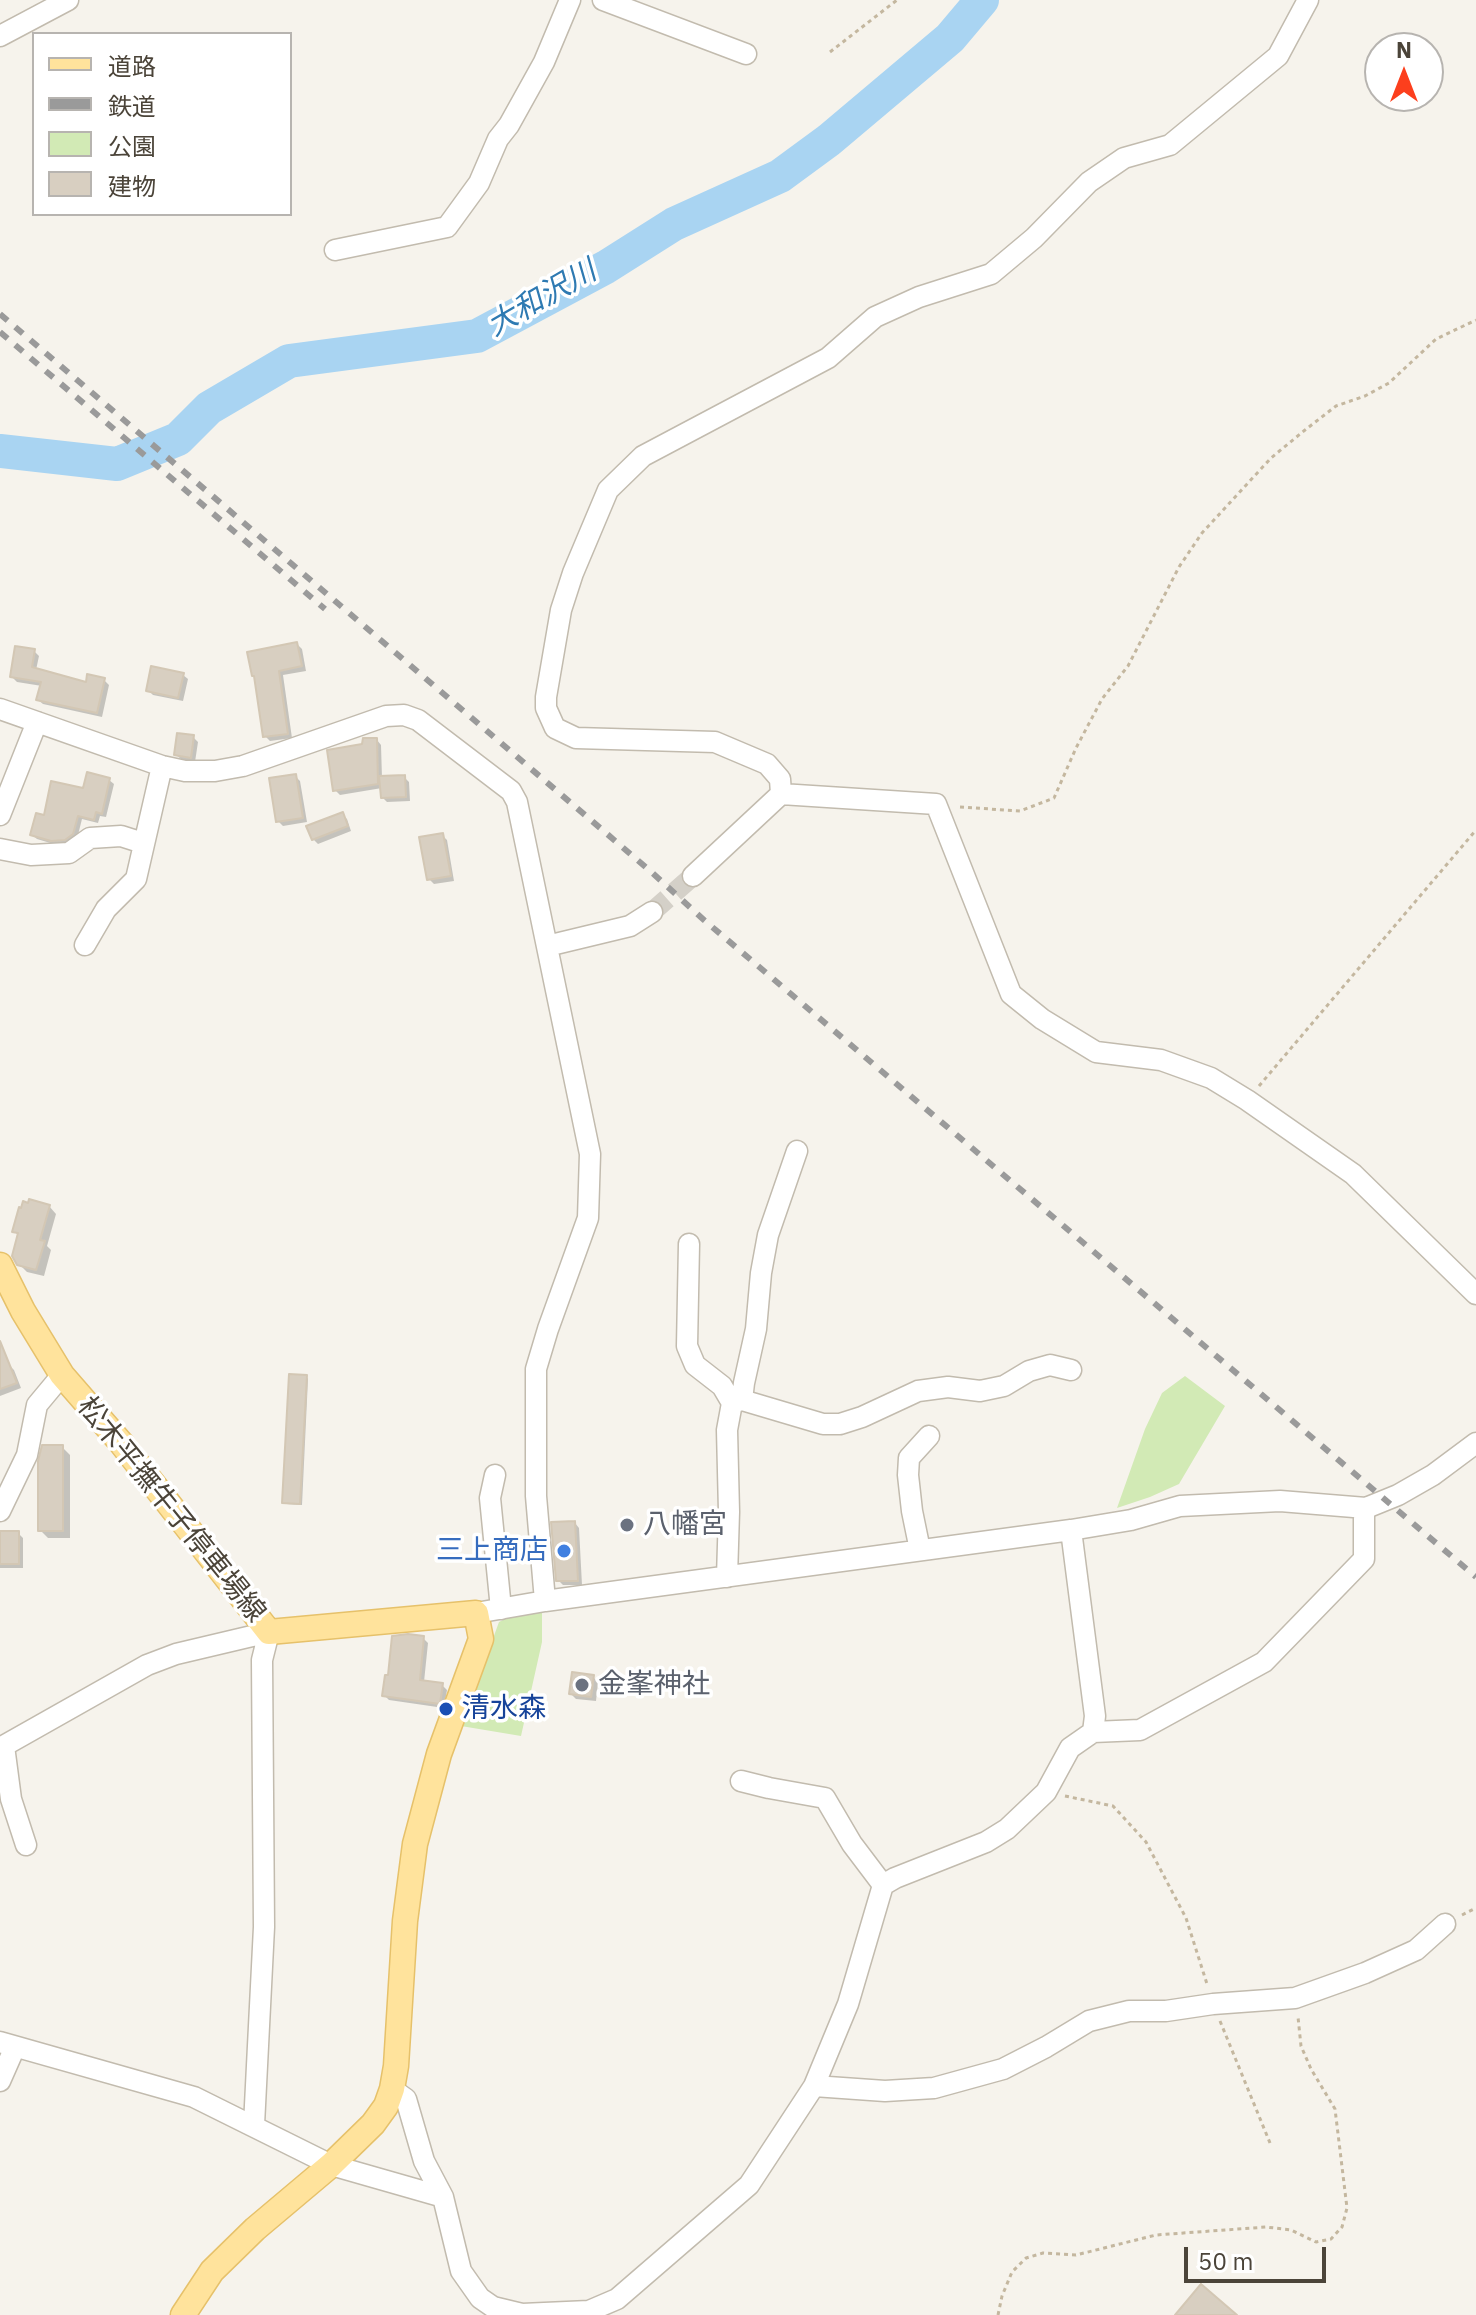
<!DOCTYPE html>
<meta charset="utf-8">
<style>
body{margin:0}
#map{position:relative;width:1476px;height:2315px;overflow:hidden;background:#f6f3ec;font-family:"IBM Plex Sans","Noto Sans JP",sans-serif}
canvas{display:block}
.legend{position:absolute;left:32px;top:32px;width:260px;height:184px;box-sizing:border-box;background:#fff;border:2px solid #b7b4b0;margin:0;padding:10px 14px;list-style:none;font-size:24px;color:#4b4439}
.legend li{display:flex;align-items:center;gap:16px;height:40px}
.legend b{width:40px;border:2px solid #b7b4b0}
.north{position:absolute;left:1364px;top:32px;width:80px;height:80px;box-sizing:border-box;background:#fff;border:2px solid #b7b4b0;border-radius:50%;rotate:0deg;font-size:22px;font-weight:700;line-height:32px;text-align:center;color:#4b4439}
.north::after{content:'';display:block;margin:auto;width:28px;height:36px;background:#fc3f1d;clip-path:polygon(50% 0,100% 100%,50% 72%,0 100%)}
.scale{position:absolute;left:1184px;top:2247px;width:142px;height:36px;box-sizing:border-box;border:4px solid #4b4439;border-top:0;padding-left:10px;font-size:24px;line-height:28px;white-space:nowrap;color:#4b4439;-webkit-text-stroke:6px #fff;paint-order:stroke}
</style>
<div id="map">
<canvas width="1476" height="2315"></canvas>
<ul class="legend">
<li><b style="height:10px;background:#ffe39c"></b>道路</li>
<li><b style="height:10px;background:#9a9a9a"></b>鉄道</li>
<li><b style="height:22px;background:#d2eab5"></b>公園</li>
<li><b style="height:22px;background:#d8cfc1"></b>建物</li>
</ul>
<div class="north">N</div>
<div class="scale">50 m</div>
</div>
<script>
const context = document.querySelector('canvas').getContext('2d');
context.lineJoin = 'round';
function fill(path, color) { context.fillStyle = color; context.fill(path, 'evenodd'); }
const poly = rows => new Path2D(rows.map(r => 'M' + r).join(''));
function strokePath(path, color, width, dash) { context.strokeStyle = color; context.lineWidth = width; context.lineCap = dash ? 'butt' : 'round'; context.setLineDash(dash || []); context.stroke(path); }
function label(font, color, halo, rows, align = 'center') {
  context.font = font + ' "IBM Plex Sans","Noto Sans JP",sans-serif'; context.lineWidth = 7; context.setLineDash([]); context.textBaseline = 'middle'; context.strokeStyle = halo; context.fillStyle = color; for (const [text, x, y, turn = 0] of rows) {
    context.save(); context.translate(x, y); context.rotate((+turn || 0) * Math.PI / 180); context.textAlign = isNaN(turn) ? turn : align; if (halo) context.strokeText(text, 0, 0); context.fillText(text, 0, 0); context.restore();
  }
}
fill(poly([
 [1185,1376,1225,1406,1179,1484,1150,1497,1117,1508,1145,1429,1162,1393],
 [542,1612,542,1642,521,1736,461,1726,499,1622,509,1617]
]), '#d2eab5');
fill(poly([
 [297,644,302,649,306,671,283,675,292,738,270,741,265,736,257,678],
 [34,651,39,656,36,670,87,684,104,680,109,685,102,717,43,704,38,700,42,686,17,682,12,677],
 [183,675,188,679,183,701,153,695,148,690],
 [193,737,198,742,195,762,181,759,176,755],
 [377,740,381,745,382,778,404,777,409,782,410,801,387,802,382,797,382,788,340,795,335,790,364,746],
 [295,776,300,781,307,822,283,826,278,821],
 [109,780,114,784,106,817,100,816,98,823,82,819,77,839,70,844,57,845,37,839,32,835,85,791],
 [342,815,347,819,351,831,318,844,313,839],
 [442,835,447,840,454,881,434,884,429,879],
 [49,1206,56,1214,47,1246,51,1250,44,1276,27,1272,18,1263,20,1237,14,1231],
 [9,1365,14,1370,21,1388,0,1396,0,1368],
 [307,1377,308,1379,302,1505,286,1504,284,1502],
 [62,1447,70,1455,70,1538,48,1538,40,1530],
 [575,1523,579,1528,582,1585,563,1585,558,1580],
 [0,1533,18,1533,23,1538,23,1568,0,1568],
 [423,1638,428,1643,424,1682,442,1685,447,1690,444,1708,389,1700,384,1695],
 [593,1677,598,1682,596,1701,576,1699,571,1694]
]), '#0003');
strokePath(poly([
 [0,451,117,464,178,439,209,408,289,361,477,336,606,267,674,224,780,176,829,140,950,38,982,0]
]), '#a9d4f2', 34);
const building = poly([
 [297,642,302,666,279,671,288,734,263,737,254,676,252,676,247,652,297,642],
 [15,646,35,649,32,667,86,682,87,674,105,678,97,713,36,700,41,682,10,677,15,646],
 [151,666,184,673,178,698,146,691,151,666],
 [177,733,194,735,191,758,174,755,177,733],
 [363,738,377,738,378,784,333,791,327,750,362,744,363,738],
 [87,772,110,778,102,814,96,812,94,820,78,816,73,834,65,840,51,841,30,835,36,813,44,815,51,781,83,788,87,772],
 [296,774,303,818,276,822,269,778,296,774],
 [405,775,406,797,381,798,379,776,405,775],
 [343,812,348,826,312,840,306,826,343,812],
 [443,833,451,876,427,880,419,837,443,833],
 [29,1199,50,1205,40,1240,45,1241,36,1270,17,1265,12,1256,18,1233,12,1232,19,1207,21,1208,23,1201,28,1203,29,1199],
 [0,1341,17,1383,0,1389,0,1341],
 [289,1374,307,1375,300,1504,282,1503,289,1374],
 [42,1445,63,1445,63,1531,38,1531,38,1461,42,1445],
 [575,1521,578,1581,556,1581,551,1522,575,1521],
 [0,1531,19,1531,19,1564,0,1564,0,1531],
 [408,1634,424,1636,420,1680,443,1683,440,1704,382,1696,385,1675,388,1675,392,1636,408,1634],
 [572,1672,594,1675,591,1697,569,1694,572,1672],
 [1201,2284,1237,2315,1175,2315,1201,2284]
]);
fill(building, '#d8cfc1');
strokePath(building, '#d3c7b4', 2);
strokePath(poly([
 [652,912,693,876]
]), '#d4d0c8', 20, [20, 10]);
const minor = poly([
 [603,0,746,54],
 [0,36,68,0],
 [335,250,447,227,479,183,498,139,509,125,544,62,570,0],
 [0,709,162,766,185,771,215,771,243,766,386,716,404,715,418,720,511,791,517,802,590,1154,588,1218,548,1329,536,1369,536,1496,545,1601],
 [781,794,780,779,767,764,715,742,576,738,555,728,546,708,546,697,561,610,573,573,608,490,643,456,828,358,875,317,919,297,991,274,1034,238,1089,182,1124,158,1170,145,1278,56,1308,0],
 [0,815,37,722],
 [0,849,31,855,69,853,90,838,121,836,143,843],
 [693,876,781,794,936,804,1011,994,1042,1019,1096,1052,1161,1060,1211,1078,1247,1100,1353,1174,1476,1294],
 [85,945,106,909,136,879,162,766],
 [547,946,630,926,652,912],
 [689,1244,687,1346,695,1365,722,1386,732,1403],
 [742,1400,744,1383,756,1329,761,1273,768,1235,797,1151],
 [495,1475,490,1498,501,1609],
 [0,1511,27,1455,37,1405,62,1375],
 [1071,1530,1095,1716,1093,1732],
 [920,1550,912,1511,908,1475,909,1458,929,1436],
 [727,1577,729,1512,727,1430,732,1403,742,1400,823,1424,840,1424,862,1417,918,1391,948,1387,980,1391,1004,1386,1029,1371,1050,1365,1071,1370],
 [476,1613,545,1601,1071,1530,1131,1520,1180,1506,1280,1501,1366,1508,1398,1495,1433,1475,1476,1443],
 [4,1746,11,1799,26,1845],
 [0,1748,147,1665,176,1654,269,1632,262,1660,264,1927,254,2125],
 [741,1781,769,1788,825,1798,852,1844,883,1885],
 [0,2042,194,2097,331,2165,443,2197],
 [0,2081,15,2047],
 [814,2086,885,2091,934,2088,1003,2069,1046,2047,1089,2021,1129,2011,1166,2011,1213,2004,1295,1998,1365,1973,1416,1950,1445,1924],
 [392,2089,406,2099,424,2161,443,2197,461,2271,480,2298,493,2307,522,2314,589,2311,617,2299,749,2185,814,2086,848,2004,883,1885,895,1878,986,1842,1007,1829,1046,1792,1070,1748,1093,1732,1140,1730,1264,1662,1364,1559,1364,1515,1366,1508]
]);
const major = poly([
 [0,1265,23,1311,62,1375,122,1444,269,1632,476,1613,481,1639,439,1754,415,1844,405,1921,396,2066,392,2089,386,2106,373,2124,331,2165,255,2229,212,2271,183,2315]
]);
strokePath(minor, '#c2bbae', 23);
strokePath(major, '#e6c16a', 27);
strokePath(poly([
 [830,52,897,0],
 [960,807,1020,811,1054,798,1076,748,1102,699,1128,666,1179,567,1202,533,1271,458,1305,430,1336,406,1365,396,1389,383,1436,339,1476,320],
 [1259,1086,1476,830],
 [1065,1796,1113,1806,1146,1842,1186,1918,1207,1984],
 [1462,1915,1476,1908],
 [1220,2021,1270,2143],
 [998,2315,1002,2296,1012,2272,1026,2258,1043,2253,1076,2255,1156,2235,1266,2227,1291,2230,1316,2242,1331,2239,1342,2227,1347,2208,1335,2109,1311,2069,1301,2046,1298,2017]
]), '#c4b79f', 3, [4, 4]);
strokePath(minor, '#fff', 20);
strokePath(major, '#ffe39c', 24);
strokePath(poly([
 [0,314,648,869,704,920,1476,1577],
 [0,332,325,609]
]), '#9a9a9a', 6, [10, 10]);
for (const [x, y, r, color] of [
 [627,1525,8,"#6b7280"],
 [564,1551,8,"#3f7fe0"],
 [582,1685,8,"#6b7280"],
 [446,1709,8,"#1a4fb4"]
]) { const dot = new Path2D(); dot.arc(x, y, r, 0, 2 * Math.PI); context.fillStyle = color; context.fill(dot); strokePath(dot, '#fff', 3); }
label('28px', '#4b4439', '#fff', [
 ["松木平撫牛子停車場線",171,1510,51]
]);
label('28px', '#5b616d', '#fff', [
 ["八幡宮",643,1525],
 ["金峯神社",598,1685]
], 'left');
label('28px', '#366cbe', '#fff', [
 ["三上商店",548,1551]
], 'right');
label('28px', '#164399', '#fff', [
 ["清水森",462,1709]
], 'left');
label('italic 30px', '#2e7ab2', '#fff', [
 ["大和沢川",542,299,-30]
]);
</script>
